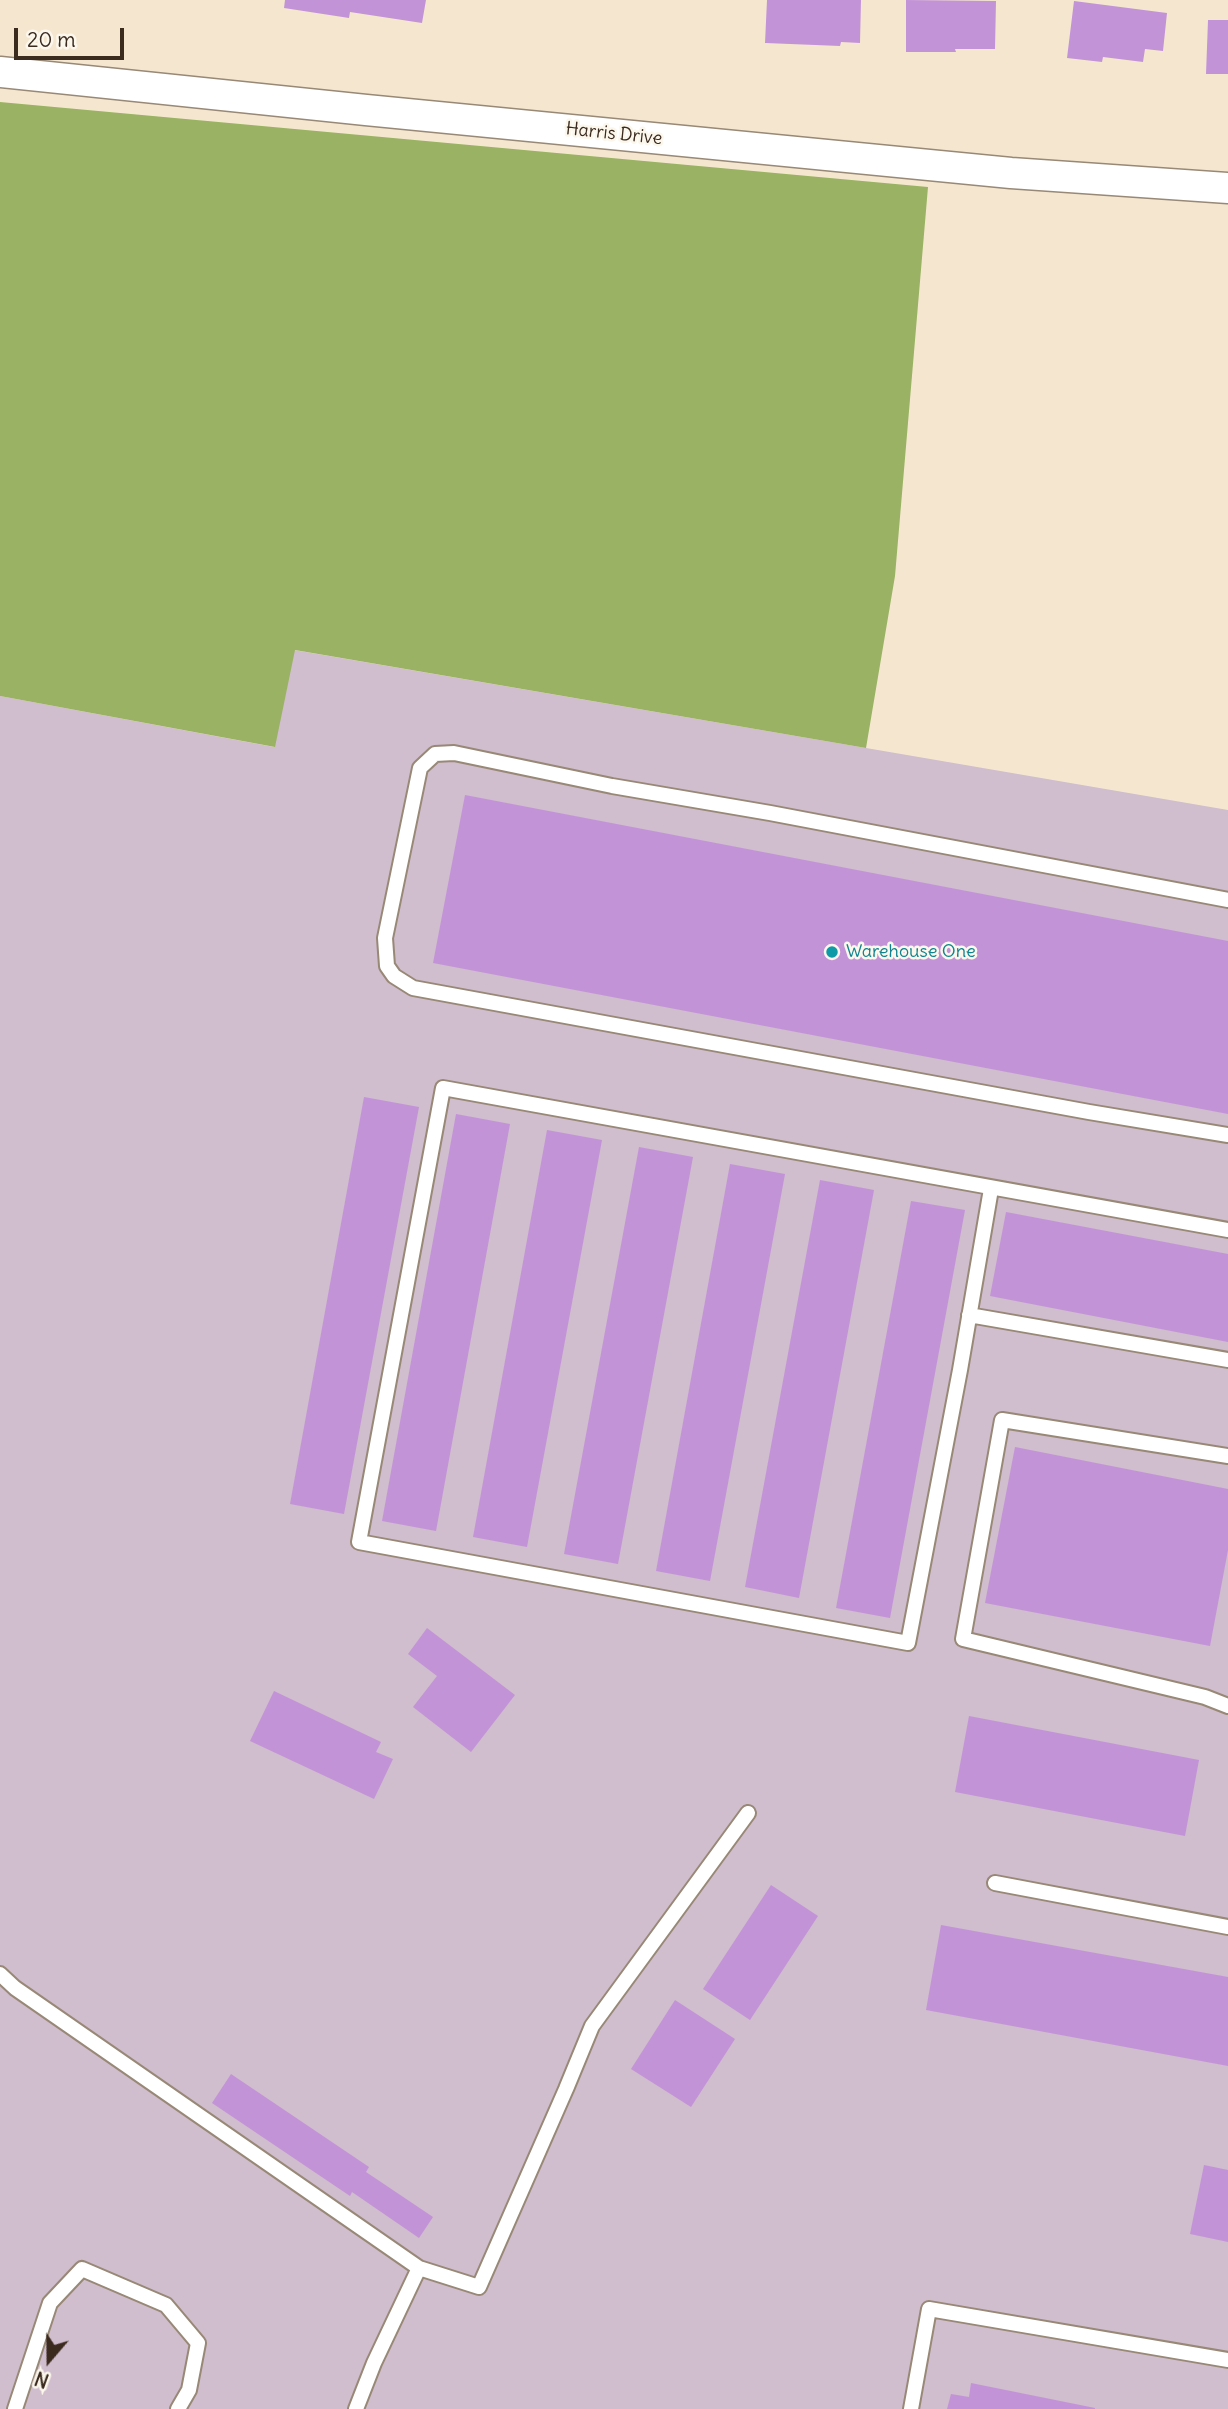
<!DOCTYPE html>
<style>
body{margin:0}
#map{position:relative;width:1228px;height:2409px;overflow:hidden;background:#f5e7cf;font-family:Delius,sans-serif}
canvas{display:block}
.north{position:absolute;left:14px;top:2325px;width:70px;height:70px;-webkit-text-stroke:5px #fbf7ec;paint-order:stroke;rotate:200deg;font-size:19px;font-weight:700;line-height:28px;text-align:center;color:#3b2a1e}
.north::after{content:'';display:block;margin:auto;width:24px;height:32px;background:#3b2a1e;clip-path:polygon(50% 0,100% 100%,50% 72%,0 100%)}
.scale{position:absolute;left:14px;top:28px;width:110px;height:32px;box-sizing:border-box;border:4px solid #3b2a1e;border-top:0;padding-left:9px;font-size:21px;line-height:24px;white-space:nowrap;color:#3b2a1e;-webkit-text-stroke:5px #fbf7ec;paint-order:stroke}
</style>
<div id="map">
<canvas width="1228" height="2409"></canvas>
<div class="north">N</div>
<div class="scale">20 m</div>
</div>
<script>
const context = document.querySelector('canvas').getContext('2d');
context.lineJoin = 'round';
function fill(path, color) { context.fillStyle = color; context.fill(path, 'evenodd'); }
const poly = rows => new Path2D(rows.map(r => 'M' + r).join(''));
function strokePath(path, color, width, dash) { context.strokeStyle = color; context.lineWidth = width; context.lineCap = dash ? 'butt' : 'round'; context.setLineDash(dash || []); context.stroke(path); }
function label(font, color, halo, rows, align = 'center') {
  context.font = font + ' Delius,sans-serif'; context.lineWidth = 5; context.setLineDash([]); context.textBaseline = 'middle'; context.strokeStyle = halo; context.fillStyle = color; for (const [text, x, y, turn = 0] of rows) {
    context.save(); context.translate(x, y); context.rotate((+turn || 0) * Math.PI / 180); context.textAlign = isNaN(turn) ? turn : align; if (halo) context.strokeText(text, 0, 0); context.fillText(text, 0, 0); context.restore();
  }
}
fill(poly([
 [294,650,1228,810,1228,2409,0,2409,0,696,274,747]
]), '#d0bdcd');
fill(poly([
 [0,102,928,187,895,576,866,748,295,650,275,747,0,696]
]), '#9ab263');
fill(poly([
 [285,0,426,0,422,23,350,12,349,18,284,8],
 [767,0,861,0,860,43,841,42,840,46,765,43],
 [906,0,996,1,995,49,955,49,956,52,906,52],
 [1074,1,1167,13,1163,51,1145,49,1143,62,1103,57,1102,62,1067,58],
 [1208,20,1228,20,1228,74,1206,74],
 [465,795,1228,941,1228,1114,433,963],
 [364,1097,419,1107,344,1514,290,1504],
 [456,1114,510,1124,436,1531,382,1521],
 [547,1130,602,1140,527,1547,473,1537],
 [639,1147,693,1157,618,1564,564,1554],
 [730,1164,785,1174,710,1581,656,1571],
 [820,1180,874,1190,799,1598,745,1587],
 [911,1201,965,1210,890,1618,836,1608],
 [1006,1212,1228,1254,1228,1342,990,1296],
 [1015,1447,1228,1489,1228,1550,1210,1646,985,1603],
 [427,1628,515,1695,471,1752,413,1707,437,1676,408,1654],
 [274,1691,381,1742,376,1752,393,1759,374,1799,250,1741],
 [969,1716,1199,1760,1185,1836,955,1792],
 [771,1885,818,1916,750,2020,703,1989],
 [941,1925,1228,1977,1228,2066,926,2010],
 [675,2000,735,2039,691,2107,631,2069],
 [231,2074,369,2167,366,2172,433,2217,419,2238,352,2192,350,2196,212,2103],
 [1204,2165,1228,2170,1228,2242,1190,2234],
 [971,2383,1095,2408,1095,2409,947,2409,951,2394,969,2397]
]), '#c393d8');
const lane = poly([
 [1228,900,770,813,612,786,454,753,435,754,420,768,385,938,387,966,394,976,413,988,1089,1112,1228,1135],
 [991,1189,960,1370,908,1643,359,1542,443,1088,1228,1230],
 [969,1315,1228,1360],
 [1228,1456,1002,1420,963,1639,1205,1697,1228,1706],
 [995,1883,1228,1927],
 [0,1974,15,1988,419,2268,374,2363,356,2409],
 [419,2268,479,2287,566,2089,592,2026,748,1813],
 [15,2409,50,2303,82,2269,166,2305,198,2343,189,2390,178,2409],
 [911,2409,929,2309,1228,2360]
]);
const street = poly([
 [0,72,366,110,1011,173,1228,188]
]);
strokePath(lane, '#988876', 18);
strokePath(street, '#988876', 33);
strokePath(lane, '#fff', 14);
strokePath(street, '#fff', 30);
for (const [x, y, r, color] of [
 [832,952,7,"#0f9aa8"]
]) { const dot = new Path2D(); dot.arc(x, y, r, 0, 2 * Math.PI); context.fillStyle = color; context.fill(dot); strokePath(dot, '#fbf7ec', 2.5); }
label('18px', '#3b2a1e', '#fbf7ec', [
 ["Harris Drive",614,134,6]
]);
label('18px', '#0d838f', '#fbf7ec', [
 ["Warehouse One",846,952]
], 'left');
</script>
